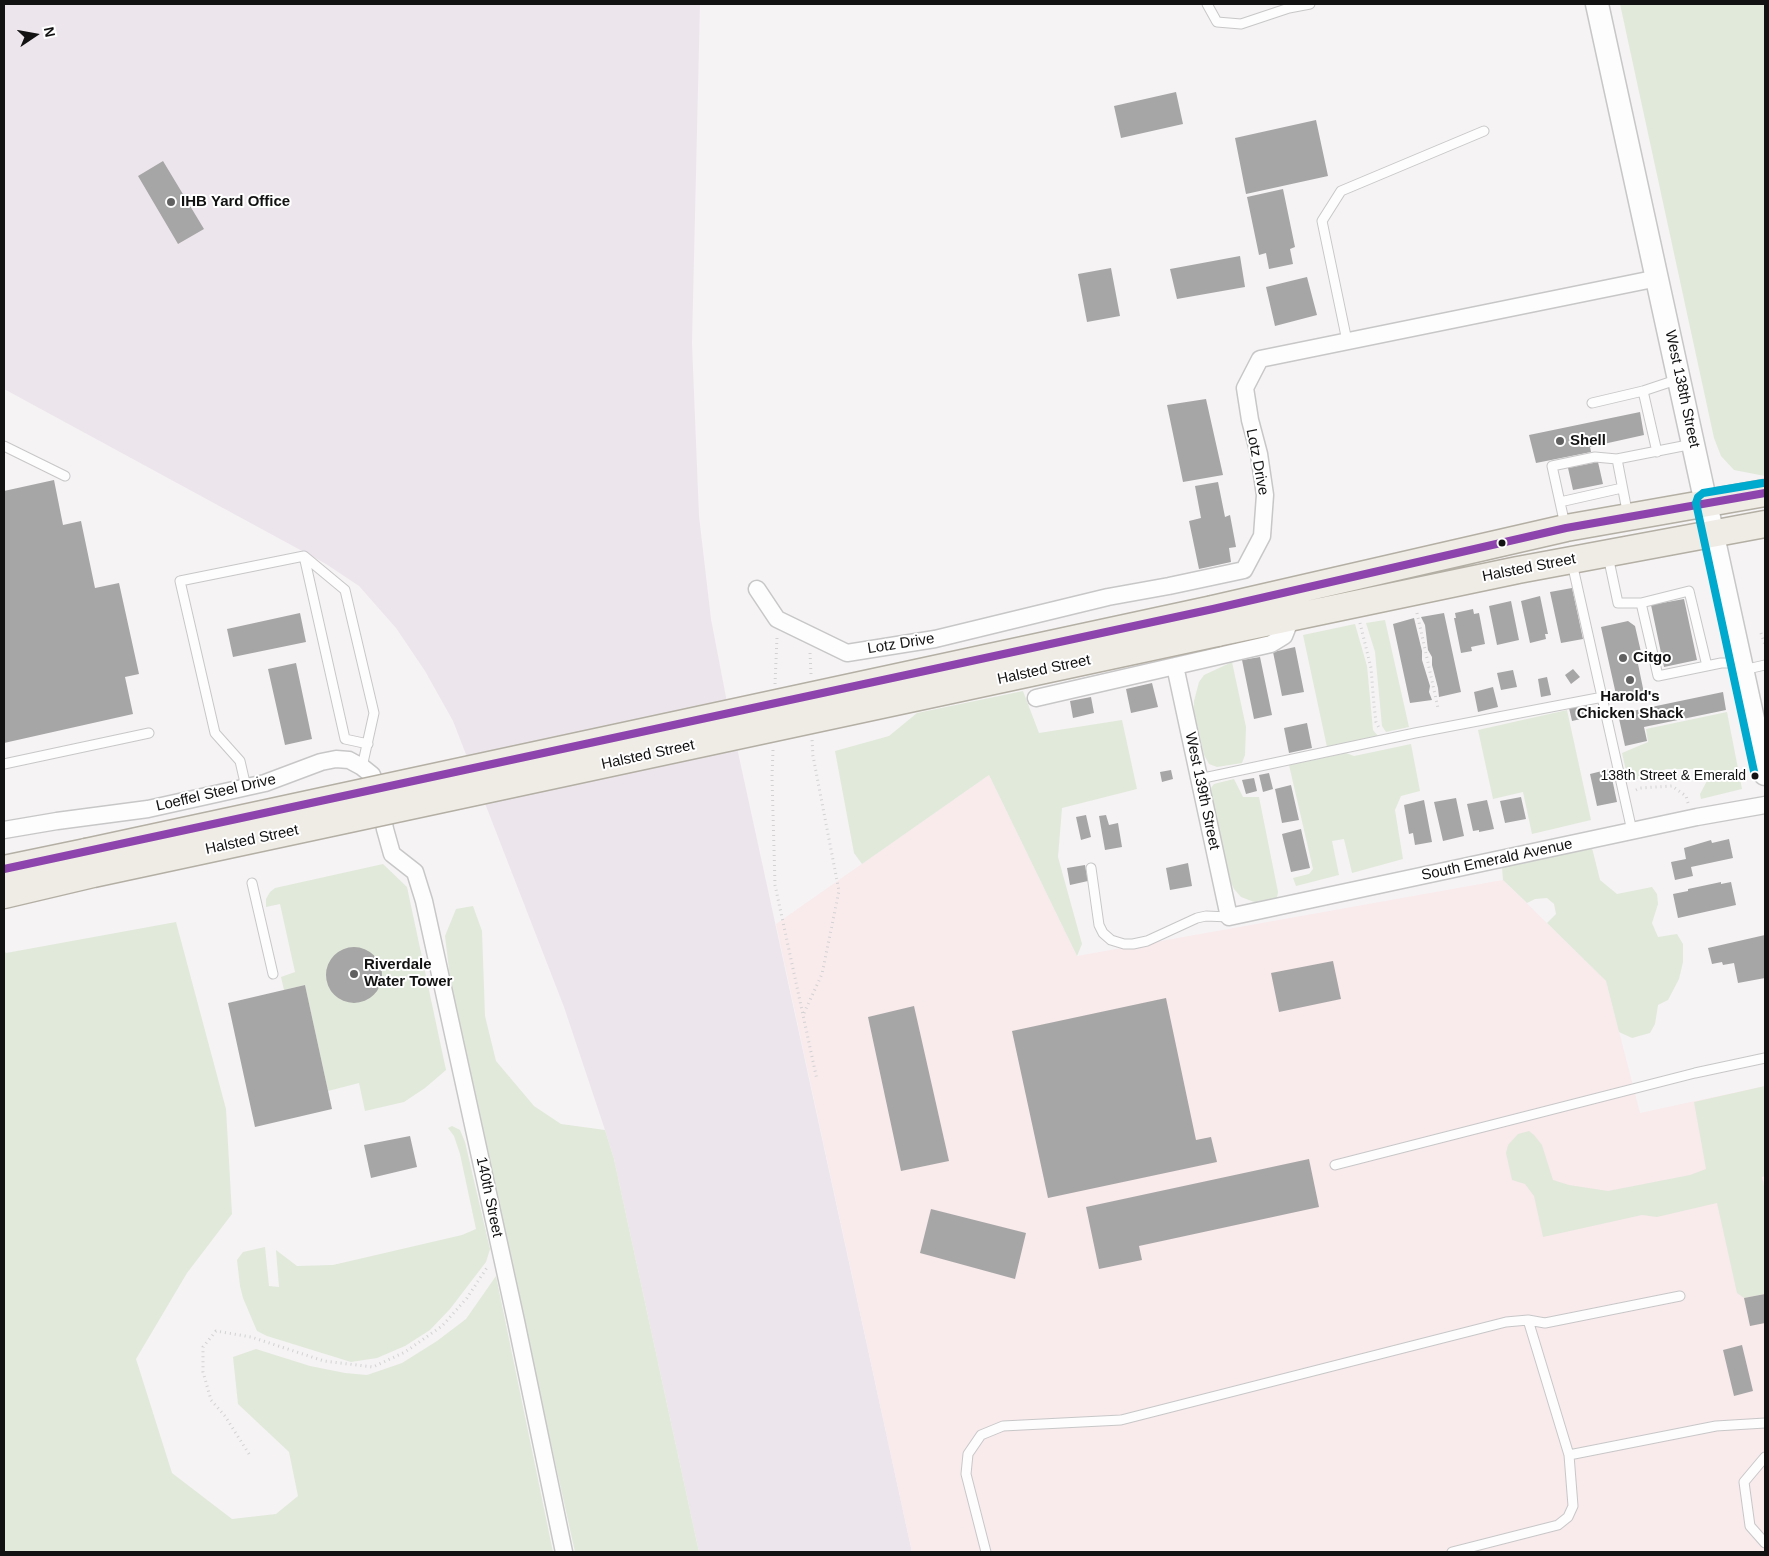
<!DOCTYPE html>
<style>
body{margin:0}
#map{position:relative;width:1769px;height:1556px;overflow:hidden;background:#f5f3f4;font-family:Arial,sans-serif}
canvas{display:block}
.frame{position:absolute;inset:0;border:5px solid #131213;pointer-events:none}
.north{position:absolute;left:10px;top:10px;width:50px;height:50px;-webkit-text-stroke:4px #fff;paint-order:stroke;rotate:78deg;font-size:14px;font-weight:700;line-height:20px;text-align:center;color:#131213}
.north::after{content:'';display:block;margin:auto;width:18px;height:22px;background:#131213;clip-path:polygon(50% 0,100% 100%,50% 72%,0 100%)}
</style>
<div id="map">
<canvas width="1769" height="1556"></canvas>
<div class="frame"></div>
<div class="north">N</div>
</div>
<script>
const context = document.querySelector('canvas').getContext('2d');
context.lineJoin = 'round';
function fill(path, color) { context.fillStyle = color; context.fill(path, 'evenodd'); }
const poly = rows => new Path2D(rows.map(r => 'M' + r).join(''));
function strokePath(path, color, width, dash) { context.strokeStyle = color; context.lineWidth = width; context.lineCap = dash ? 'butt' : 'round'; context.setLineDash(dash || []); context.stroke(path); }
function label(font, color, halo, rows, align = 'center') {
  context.font = font + ' Arial,sans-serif'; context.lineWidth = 4; context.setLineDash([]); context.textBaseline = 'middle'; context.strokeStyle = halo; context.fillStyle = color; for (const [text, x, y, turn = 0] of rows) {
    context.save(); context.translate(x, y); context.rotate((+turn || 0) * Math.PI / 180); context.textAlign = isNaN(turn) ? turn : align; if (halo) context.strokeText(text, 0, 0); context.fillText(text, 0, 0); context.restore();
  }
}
fill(poly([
 [4,4,700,4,692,343,699,516,711,619,726,697,912,1552,699,1552,614,1159,605,1130,564,1007,453,721,425,671,396,628,359,586,326,564,4,389]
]), '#ece6ec');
fill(poly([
 [989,775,1077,956,1503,880,1606,981,1640,1113,1765,1086,1765,1552,912,1552,776,924]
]), '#f9eaec');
fill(poly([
 [1620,4,1765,4,1765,476,1734,470,1721,456,1714,438],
 [1385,620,1409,727,1386,732,1382,726,1375,652,1366,623],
 [1355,624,1367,666,1373,730,1378,736,1327,747,1303,635],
 [1232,662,1246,727,1245,755,1242,763,1217,767,1209,764,1204,755,1194,711,1194,701,1199,682,1204,675],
 [1023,691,1039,733,1122,720,1137,789,1062,808,1058,857,1082,944,1077,956,989,775,862,864,854,853,835,751,889,736,917,713],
 [1567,710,1591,820,1532,834,1523,792,1493,799,1478,730],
 [1727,712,1742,789,1701,799,1700,794,1708,779,1703,769,1666,769,1646,778,1628,780,1622,753,1648,742,1646,729],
 [1411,744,1420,791,1401,796,1395,810,1403,859,1352,873,1344,839,1332,841,1339,875,1296,886,1293,878,1309,874,1313,869,1289,765,1346,753,1354,756],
 [1234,779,1243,797,1259,797,1278,892,1277,898,1257,903,1241,897,1234,889,1226,873,1215,822,1211,788,1214,784],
 [1592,848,1600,880,1617,894,1652,887,1657,894,1658,904,1652,923,1658,937,1677,934,1683,944,1683,962,1679,979,1668,1000,1658,1005,1655,1024,1650,1033,1632,1038,1619,1032,1606,981,1547,923,1556,914,1554,904,1547,898,1535,899,1527,903,1503,880,1502,867],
 [383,864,407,887,446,1070,425,1088,404,1102,365,1111,359,1083,328,1091,305,985,284,990,281,977,295,972,280,904,266,907,266,899,270,892,275,888],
 [473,906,482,931,485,1016,496,1061,534,1106,561,1124,605,1130,614,1159,699,1552,575,1552,453,1003,445,936,456,909],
 [176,922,226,1109,232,1214,187,1273,136,1359,172,1473,232,1519,276,1514,298,1496,289,1452,238,1404,233,1357,256,1349,310,1366,345,1373,367,1375,402,1363,437,1341,466,1319,496,1276,553,1552,4,1552,4,951,6,953],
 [1765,1086,1765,1176,1762,1177,1765,1190,1765,1294,1744,1298,1737,1293,1717,1203,1657,1217,1642,1215,1543,1237,1534,1196,1525,1184,1512,1180,1506,1153,1508,1145,1518,1134,1529,1131,1534,1135,1542,1145,1553,1180,1569,1185,1608,1191,1690,1175,1706,1169,1694,1102],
 [452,1126,460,1130,465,1142,490,1249,486,1262,450,1309,430,1330,405,1346,377,1358,351,1362,267,1336,257,1331,243,1298,240,1286,237,1260,243,1252,265,1247,269,1286,279,1287,276,1250,297,1266,333,1265,462,1235,476,1229,460,1154,454,1136,448,1128]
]), '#e1e9da');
fill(poly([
 [1176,92,1183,124,1121,138,1114,106],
 [1316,120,1328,176,1246,194,1235,138],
 [163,161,204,229,178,244,138,176],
 [1283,189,1295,247,1290,249,1293,264,1269,269,1266,253,1259,255,1247,197],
 [1240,256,1245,287,1177,299,1170,269],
 [1111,268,1120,316,1087,322,1078,274],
 [1307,277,1317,315,1275,326,1266,287],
 [1206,399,1223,475,1183,482,1167,405],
 [1640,412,1644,435,1590,447,1591,452,1536,463,1529,435],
 [1598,462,1603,484,1573,490,1568,468],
 [54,480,63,525,81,521,95,588,119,583,139,674,125,677,133,714,4,743,4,491],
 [1218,482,1225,517,1230,515,1236,547,1229,548,1231,562,1199,569,1189,521,1201,518,1195,486],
 [1572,588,1583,639,1561,643,1550,592],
 [1540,596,1548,634,1545,634,1546,639,1530,643,1521,601],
 [1684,599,1697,660,1664,667,1651,605],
 [1511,601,1519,640,1497,645,1489,606],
 [1473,609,1474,614,1479,613,1485,644,1471,647,1472,651,1461,653,1454,618,1456,618,1455,613],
 [300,613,306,642,233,657,227,629],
 [1444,613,1461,692,1439,697,1438,688,1432,665,1432,657,1428,650,1425,625,1421,617],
 [1414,618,1422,651,1422,660,1430,686,1429,692,1432,700,1410,703,1393,624],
 [1628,621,1635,626,1641,652,1637,652,1640,663,1638,664,1644,693,1617,699,1601,627],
 [1295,647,1304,692,1282,696,1273,652],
 [1260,657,1272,715,1254,719,1242,660],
 [296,663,312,739,285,745,268,669],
 [1573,669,1580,677,1571,684,1565,675],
 [1513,670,1517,687,1501,690,1497,673],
 [1547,677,1551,695,1541,697,1538,679],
 [1152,683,1158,707,1131,713,1126,689],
 [1493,687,1498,707,1478,712,1474,692],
 [1723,692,1726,710,1644,727,1647,741,1625,746,1618,714],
 [1091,697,1094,713,1073,718,1070,701],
 [1587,704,1590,717,1572,721,1569,708],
 [1307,723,1312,748,1289,753,1284,728],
 [1610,769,1617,802,1597,806,1590,774],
 [1171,770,1173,779,1162,782,1160,772],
 [1269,773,1273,789,1263,792,1259,775],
 [1254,778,1257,791,1246,794,1242,780],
 [1291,785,1299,820,1282,823,1275,789],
 [1521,797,1526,819,1505,823,1500,801],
 [1456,798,1464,836,1443,841,1434,802],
 [1424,800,1432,842,1415,845,1413,833,1409,834,1404,805],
 [1487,800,1494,829,1479,832,1479,830,1473,831,1467,804],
 [1086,815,1091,837,1081,840,1076,817],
 [1106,815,1109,825,1118,823,1122,847,1105,850,1099,816],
 [1301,829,1310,868,1291,872,1282,834],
 [1729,839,1733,858,1691,867,1693,876,1675,880,1671,862,1686,859,1684,848,1711,840,1712,843],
 [1188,863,1192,886,1170,890,1166,868],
 [1085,865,1088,881,1070,885,1067,868],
 [1721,882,1721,884,1731,882,1736,905,1678,918,1673,894,1688,891,1688,889],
 [1765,935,1765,978,1738,983,1734,963,1723,965,1722,962,1712,964,1708,948],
 '326 975a28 28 0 1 1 56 0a28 28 0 1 1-56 0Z',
 [1333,961,1341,999,1279,1012,1271,973],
 [305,985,332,1109,255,1127,228,1003],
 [1166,998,1196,1140,1211,1137,1217,1162,1048,1198,1012,1031],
 [914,1006,949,1161,901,1171,868,1017],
 [410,1136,417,1167,371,1178,364,1145],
 [1309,1159,1319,1207,1139,1246,1142,1260,1099,1269,1086,1207],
 [931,1209,1026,1233,1015,1279,920,1253],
 [1765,1294,1765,1323,1750,1326,1744,1298],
 [1742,1345,1753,1391,1734,1396,1723,1350]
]), '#a7a6a6');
const lane = poly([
 [1207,4,1217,22,1241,24,1289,8,1310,4],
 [1347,341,1322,221,1341,191,1484,131],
 [1643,391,1657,452],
 [1592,403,1643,391,1679,379],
 [4,446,65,476],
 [1617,459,1628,516],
 [1560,502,1622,488],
 [1565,525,1552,466,1595,457,1617,459,1693,444],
 [304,556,345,739,368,744],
 [1608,556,1618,603,1641,603,1689,591,1707,666],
 [1572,563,1632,831],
 [1641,603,1658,676,1721,663,1741,663],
 [1743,670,1765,665],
 [4,764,149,733],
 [1199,779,1415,733,1603,697],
 [246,787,240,761,215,733,180,581,304,556,345,590,374,713,362,767],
 [1091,868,1099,925,1103,933,1111,940,1124,944,1133,944,1147,941,1197,918,1206,916,1229,917],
 [252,883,273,974],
 [1335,1165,1695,1073,1765,1058],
 [1528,1320,1545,1323,1680,1296],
 [1569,1455,1716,1426,1765,1423],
 [1765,1457,1744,1482,1750,1526,1765,1543],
 [986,1552,966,1474,968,1454,981,1435,1003,1426,1121,1420,1506,1322,1528,1320,1569,1455,1573,1506,1568,1517,1558,1525,1452,1552]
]);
const street = poly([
 [757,589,777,619,847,653,935,639,1108,597,1169,586,1244,570,1262,536,1265,495,1259,454,1250,420,1245,388,1260,359,1658,278],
 [1175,666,1229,917,1697,817,1765,805],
 [1036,698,1271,644,1284,636,1292,616],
 [4,830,57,821,148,809,265,783,321,762,336,759,349,760,362,767,372,775,378,790,385,829,392,854,415,872,424,901,516,1321,564,1552]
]);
const secondary = poly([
 [1597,4,1765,774]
]);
const primary = poly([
 [1213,609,1566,528,1765,493],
 [1217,633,1518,570,1765,524],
 [4,869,86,852],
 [4,895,93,874]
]);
strokePath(lane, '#c8c7c8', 11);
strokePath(street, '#c8c7c8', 19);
strokePath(secondary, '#c8c7c8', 25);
strokePath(primary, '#b4afa4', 29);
strokePath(poly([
 [1417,613,1438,708],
 [1360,623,1371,668,1374,705,1376,722,1380,730],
 [1761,633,1765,645],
 [810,653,811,674],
 [775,684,777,637],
 [773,750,772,777,775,885,817,1080],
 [1636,790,1640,788,1672,786,1686,796,1688,803],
 [804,1013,822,974,839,891,813,756,812,740],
 [249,1454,225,1416,211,1400,203,1372,203,1347,216,1331,251,1337,324,1361,373,1367,405,1352,442,1326,467,1298,488,1266]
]), '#d3d2d3', 3, [1, 4]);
strokePath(lane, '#fefdfd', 9);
strokePath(street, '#fefdfd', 16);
strokePath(secondary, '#fefdfd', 22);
strokePath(primary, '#efece6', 26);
const primaryBridge = poly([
 [86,852,1213,609],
 [93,874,1217,633]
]);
strokePath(primaryBridge, '#b4afa4', 29, []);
strokePath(primaryBridge, '#efece6', 26);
strokePath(poly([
 [4,869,1213,609,1566,528,1765,493]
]), '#8e44ad', 8);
strokePath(poly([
 [1755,776,1696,503,1698,497,1703,493,1763,483]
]), '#00a9ce', 8);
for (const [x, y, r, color] of [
 [171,202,5,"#626162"],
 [1560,441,5,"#626162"],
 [1502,543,4.5,"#131213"],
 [1623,658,5,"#626162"],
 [1630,680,5,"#626162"],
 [1755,776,4.5,"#131213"],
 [354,974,5,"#626162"]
]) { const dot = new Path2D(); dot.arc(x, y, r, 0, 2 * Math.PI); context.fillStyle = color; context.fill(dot); strokePath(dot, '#fff', 2); }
label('14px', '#131213', '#fff', [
 ["138th Street & Emerald",1746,776]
], 'right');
label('bold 15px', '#131213', '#fff', [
 ["IHB Yard Office",181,202],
 ["Shell",1570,441],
 ["Citgo",1633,658],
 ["Harold's",1630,697,"center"],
 ["Chicken Shack",1630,714,"center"],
 ["Riverdale",364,965],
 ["Water Tower",364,982]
], 'left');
label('15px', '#131213', '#fff', [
 ["West 138th Street",1682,389,78],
 ["Lotz Drive",1257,462,79],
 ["Halsted Street",1529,568,-11],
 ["Lotz Drive",901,644,-9],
 ["Halsted Street",1044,670,-12],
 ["Halsted Street",648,755,-12],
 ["West 139th Street",1202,791,78],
 ["Loeffel Steel Drive",216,793,-13],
 ["Halsted Street",252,840,-12],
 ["South Emerald Avenue",1497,860,-12],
 ["140th Street",489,1197,78]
]);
</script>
